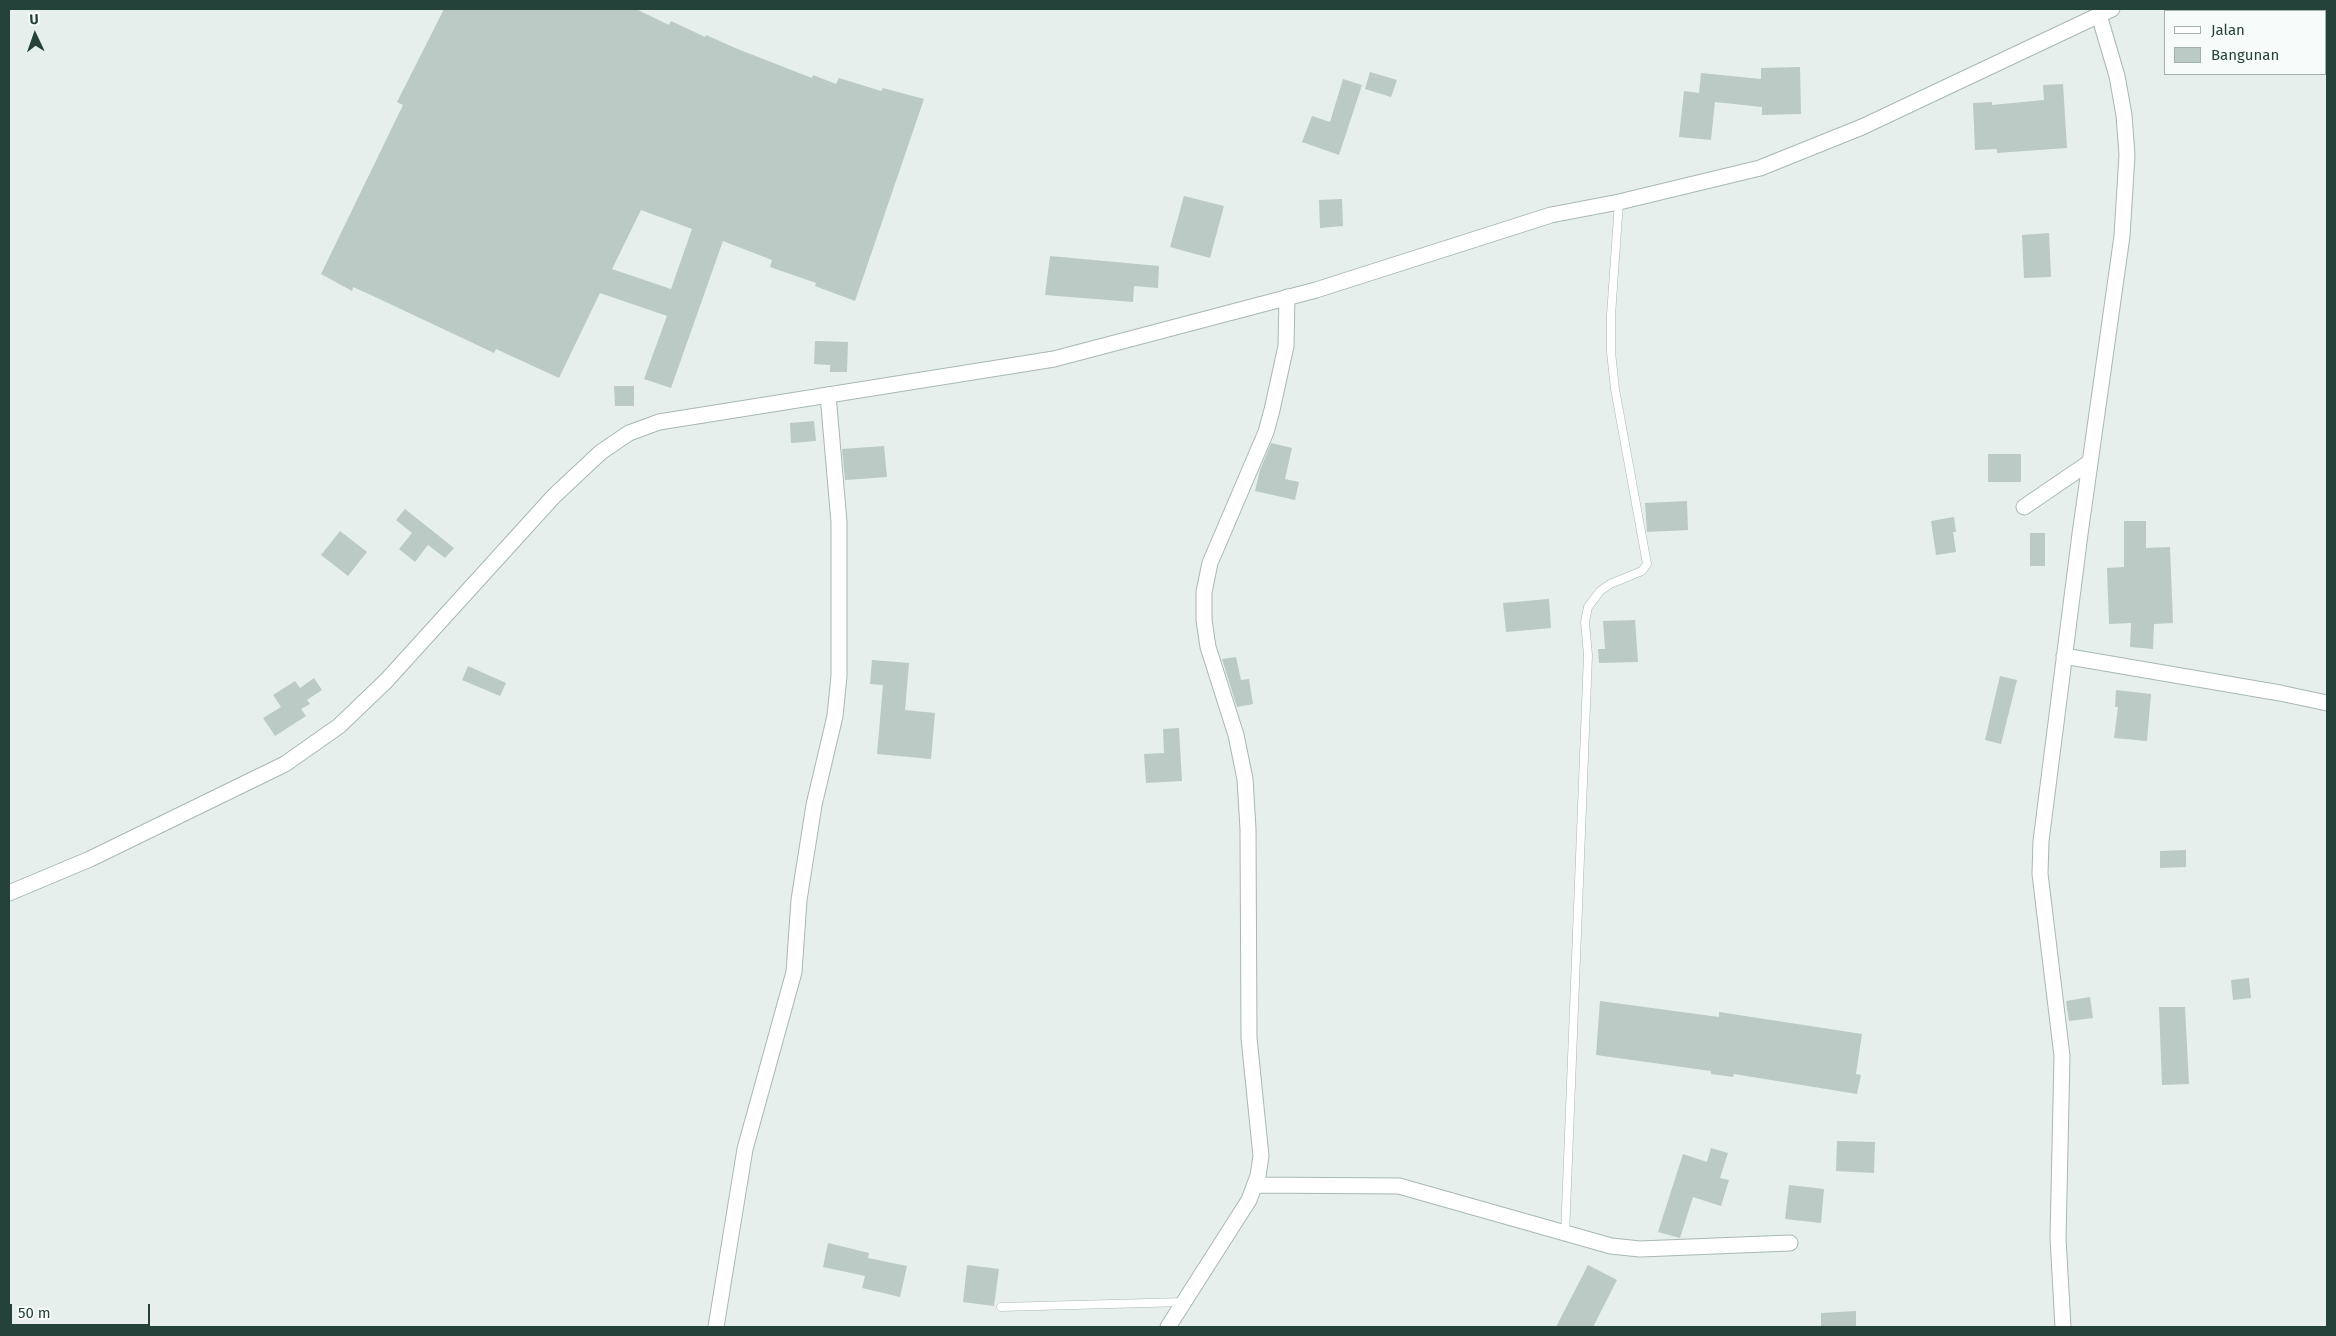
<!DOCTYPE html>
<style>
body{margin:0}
#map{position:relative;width:2336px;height:1336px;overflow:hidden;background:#e6efeb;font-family:"Fira Sans",sans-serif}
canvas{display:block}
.frame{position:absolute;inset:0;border:10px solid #24423a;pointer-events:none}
.legend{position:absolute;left:2164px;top:10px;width:162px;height:65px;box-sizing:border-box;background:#f7fbf9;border:1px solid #a3b1ad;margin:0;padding:6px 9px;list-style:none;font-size:15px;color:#24423a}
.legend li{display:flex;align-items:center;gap:10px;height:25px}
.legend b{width:25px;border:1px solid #a3b1ad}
.north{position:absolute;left:10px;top:10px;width:50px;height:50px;-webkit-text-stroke:4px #f7fbf9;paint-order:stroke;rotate:357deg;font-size:14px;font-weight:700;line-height:20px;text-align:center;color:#24423a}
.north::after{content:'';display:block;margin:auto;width:18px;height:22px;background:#24423a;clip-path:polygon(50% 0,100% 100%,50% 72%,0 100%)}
.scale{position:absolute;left:10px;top:1304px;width:140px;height:22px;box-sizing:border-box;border:2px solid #24423a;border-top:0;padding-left:6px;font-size:15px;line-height:18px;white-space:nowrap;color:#24423a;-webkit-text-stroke:4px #f7fbf9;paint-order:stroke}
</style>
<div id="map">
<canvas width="2336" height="1336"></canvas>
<div class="frame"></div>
<ul class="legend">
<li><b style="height:6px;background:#fff"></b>Jalan</li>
<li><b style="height:14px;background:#bbcac4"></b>Bangunan</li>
</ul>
<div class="north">U</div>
<div class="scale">50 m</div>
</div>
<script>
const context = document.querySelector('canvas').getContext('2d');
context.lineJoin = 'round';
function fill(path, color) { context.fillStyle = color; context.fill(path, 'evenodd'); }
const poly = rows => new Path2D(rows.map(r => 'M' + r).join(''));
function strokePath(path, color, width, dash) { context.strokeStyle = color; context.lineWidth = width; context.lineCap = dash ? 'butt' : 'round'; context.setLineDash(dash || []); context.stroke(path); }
fill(poly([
 [444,9,636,9,669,25,671,21,705,37,706,35,740,50,812,78,813,75,836,84,839,78,881,91,883,88,924,99,855,301,815,286,816,283,770,267,772,260,723,241,671,388,644,379,667,316,600,293,559,378,496,349,494,353,371,295,353,287,352,291,321,274,403,105,397,102],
 [641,210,692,229,671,289,612,269],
 [1800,67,1801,114,1762,115,1762,107,1715,102,1711,140,1679,137,1684,91,1699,93,1701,73,1761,79,1761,68],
 [1370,72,1397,80,1391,97,1365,89],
 [1343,79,1362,85,1339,155,1302,142,1312,116,1330,122],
 [2063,84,2067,148,1997,153,1997,149,1975,150,1973,103,1992,102,1992,105,2044,100,2043,85],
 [1184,196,1224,206,1210,258,1170,247],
 [1342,199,1343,226,1320,228,1319,200],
 [2049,233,2051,277,2024,278,2022,235],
 [1050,256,1159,266,1158,288,1134,286,1133,302,1045,295],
 [815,341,848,342,847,372,830,372,830,365,814,364],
 [614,386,634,386,634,406,615,406],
 [814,421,816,441,791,443,790,423],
 [1271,443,1292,448,1285,479,1299,482,1295,500,1255,491,1260,470],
 [884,446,887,477,845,480,842,449],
 [1988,454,2021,454,2021,482,1988,482],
 [1687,501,1688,530,1647,532,1645,503],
 [405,509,454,548,445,558,428,545,415,562,399,549,412,533,396,520],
 [1954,517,1956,532,1953,532,1956,552,1936,555,1931,521],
 [2124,521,2146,521,2146,548,2170,547,2173,623,2154,624,2153,649,2130,647,2131,623,2109,624,2107,568,2124,567],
 [340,531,367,552,348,576,321,555],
 [2030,533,2045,533,2045,566,2030,566],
 [1549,599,1551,628,1506,632,1503,603],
 [1635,620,1638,662,1599,663,1598,649,1605,649,1603,621],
 [1236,657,1241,680,1249,679,1253,704,1237,707,1222,659],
 [872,660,909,663,905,710,935,713,931,759,877,754,883,685,870,684],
 [468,666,506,683,500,696,462,680],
 [2000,676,2017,680,2001,744,1985,740],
 [314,678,322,690,307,700,310,704,301,709,306,716,275,736,263,718,281,707,273,695,295,681,300,688],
 [2116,690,2151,694,2147,741,2114,738,2118,707,2115,707],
 [1179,728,1182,781,1146,783,1144,754,1164,753,1163,729],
 [2186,850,2186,867,2160,868,2160,851],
 [2249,978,2251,998,2233,1000,2231,980],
 [2090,997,2093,1018,2069,1021,2066,1001],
 [1600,1001,1719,1017,1719,1012,1862,1034,1856,1074,1861,1075,1857,1094,1734,1074,1733,1077,1711,1074,1711,1071,1596,1055],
 [2159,1007,2185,1007,2189,1084,2162,1085],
 [1837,1141,1875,1142,1874,1173,1836,1171],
 [1711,1148,1728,1153,1720,1178,1729,1180,1721,1206,1693,1197,1680,1238,1658,1232,1683,1154,1707,1162],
 [1789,1185,1824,1189,1821,1223,1785,1219],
 [828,1243,869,1253,868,1258,907,1266,900,1297,862,1288,865,1276,823,1267],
 [967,1265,999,1269,994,1306,963,1302],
 [1588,1265,1617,1280,1593,1327,1556,1327],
 [1856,1311,1856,1327,1821,1327,1821,1313]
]), '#bbcac4');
const service = poly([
 [1565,1235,1588,655,1585,622,1588,607,1600,591,1610,584,1642,571,1647,564,1615,389,1611,352,1611,315,1619,202],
 [1001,1307,1184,1302]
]);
const minor = poly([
 [2024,507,2090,462],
 [2064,656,2280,693,2327,703],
 [1255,1185,1399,1186,1611,1246,1640,1249,1790,1243],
 [716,1327,745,1149,794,972,799,900,814,805,835,716,839,676,839,522,828,395],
 [1168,1327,1249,1200,1258,1176,1261,1156,1249,1038,1248,829,1245,779,1236,735,1208,647,1204,620,1204,592,1210,563,1266,432,1272,410,1286,346,1287,297],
 [2063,1327,2058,1238,2062,1056,2040,874,2041,841,2080,534,2122,236,2127,155,2124,115,2117,76,2099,15]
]);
const tertiary = poly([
 [9,893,90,859,285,764,339,726,386,681,554,496,601,452,629,433,659,422,1054,359,1316,290,1551,215,1619,202,1760,168,1862,127,2112,9]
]);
strokePath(service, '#a8b8b2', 9);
strokePath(minor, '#a8b8b2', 17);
strokePath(tertiary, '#a8b8b2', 17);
strokePath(service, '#fff', 8);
strokePath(minor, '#fff', 15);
strokePath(tertiary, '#fff', 15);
</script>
